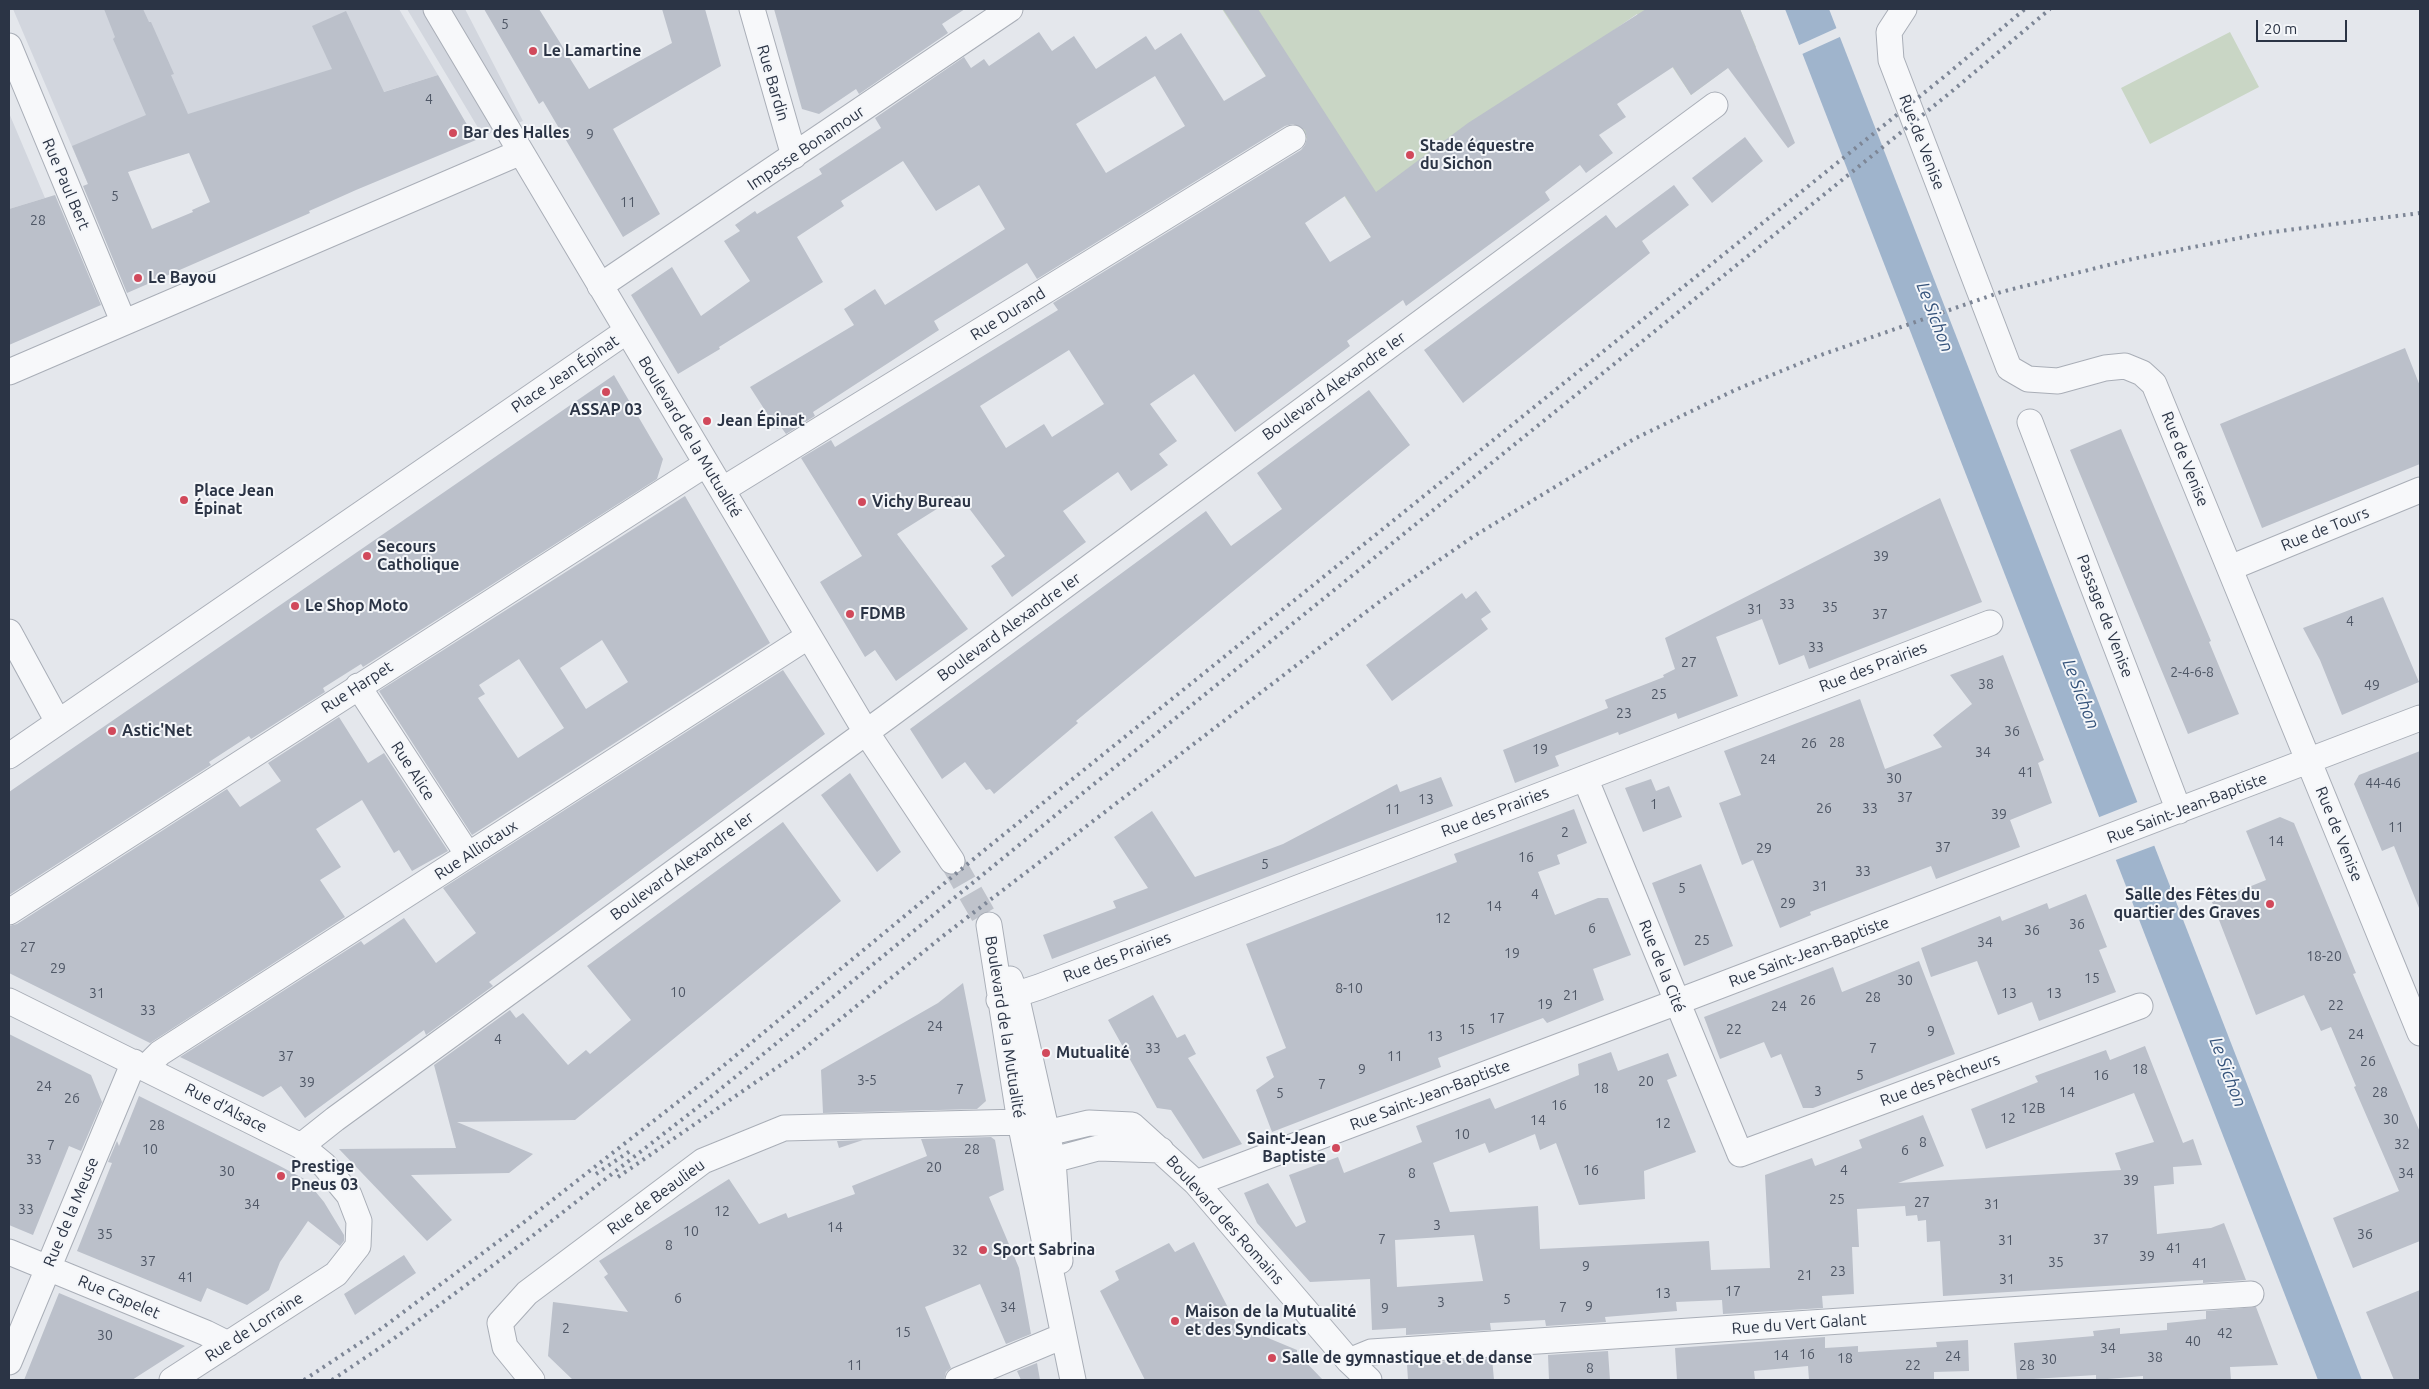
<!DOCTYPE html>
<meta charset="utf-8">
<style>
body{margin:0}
#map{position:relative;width:2429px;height:1389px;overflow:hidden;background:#e4e7ec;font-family:Ubuntu,sans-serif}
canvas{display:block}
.frame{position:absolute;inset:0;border:10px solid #2b3445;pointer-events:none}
.scale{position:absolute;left:2256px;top:20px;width:91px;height:22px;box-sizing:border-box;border:2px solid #2b3445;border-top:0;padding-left:6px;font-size:15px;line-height:18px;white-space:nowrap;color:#2b3445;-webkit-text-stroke:4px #f4f6f9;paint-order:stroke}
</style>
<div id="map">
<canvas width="2429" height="1389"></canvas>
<div class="frame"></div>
<div class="scale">20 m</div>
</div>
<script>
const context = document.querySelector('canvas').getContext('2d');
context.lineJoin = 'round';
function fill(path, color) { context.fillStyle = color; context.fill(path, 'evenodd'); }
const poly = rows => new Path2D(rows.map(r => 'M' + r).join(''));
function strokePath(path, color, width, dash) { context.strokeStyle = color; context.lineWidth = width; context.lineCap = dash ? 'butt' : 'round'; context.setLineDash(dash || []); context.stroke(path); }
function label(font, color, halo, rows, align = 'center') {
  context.font = font + ' Ubuntu,sans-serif'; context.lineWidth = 4; context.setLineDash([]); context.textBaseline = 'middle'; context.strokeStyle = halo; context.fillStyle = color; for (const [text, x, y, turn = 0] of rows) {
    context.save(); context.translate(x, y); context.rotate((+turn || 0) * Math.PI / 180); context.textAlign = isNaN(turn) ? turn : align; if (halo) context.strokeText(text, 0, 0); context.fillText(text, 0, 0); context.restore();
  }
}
fill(poly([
 [13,9,399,9,438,75,88,184],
 [407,9,465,9,523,121,483,136],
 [9,113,45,198,9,209]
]), '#d2d6de');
fill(poly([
 [1222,9,1740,9,1756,47,1691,95,1637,14,1614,30,1371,237],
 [2230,32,2259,87,2150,144,2121,88]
]), '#c9d6c5');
fill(poly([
 [1785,9,1829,9,2362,1380,2318,1380]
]), '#9fb4cc');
fill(poly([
 [1839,27,1842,36,1800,55,1797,46],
 [2140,801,2156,845,2113,861,2097,818]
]), '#e4e7ec');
fill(poly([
 [104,9,143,9,149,22,151,22,174,74,171,75,188,114,332,69,312,26,346,11,384,92,438,75,476,140,356,190,309,211,310,213,127,293,83,186,88,184,72,146,146,115,113,39,115,37],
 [189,153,210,202,192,210,193,212,152,229,128,172],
 [484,9,539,9,589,89,672,43,662,9,705,9,721,66,613,129,660,214,623,237,543,101,539,104],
 [774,9,965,9,942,24,948,33,859,94,856,89,819,114,802,109],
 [1223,9,1258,9,1376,192,1468,123,1646,9,1740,9,1795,143,1788,148,1728,68,1691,95,1673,67,1617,104,1626,117,1599,135,1613,153,1586,173,1580,165,1545,192,1550,200,1406,306,1403,300,1347,341,1350,346,1235,432,1194,374,1150,404,1177,441,1159,454,1168,465,1131,491,1118,472,1063,511,1086,542,1012,597,991,566,1005,556,959,495,897,534,968,629,896,681,875,650,865,657,820,582,862,556,801,458,831,440,835,447,1058,310,1053,303,1301,150,1305,145,1307,138,1305,130,1293,124,1285,126,1037,279,1027,263,934,321,939,330,813,412,815,416,786,434,781,427,777,429,750,387,854,325,844,309,875,289,885,305,1005,229,979,185,936,211,903,161,841,201,844,206,797,237,823,282,719,347,720,349,678,374,631,295,672,267,701,316,750,281,724,241,740,231,735,225,755,211,757,214,822,174,819,169,881,128,875,118,964,57,971,68,984,59,989,66,1039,32,1052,51,1074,36,1096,69,1146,36,1155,50,1181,33,1224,101,1266,76],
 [1155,76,1185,126,1106,173,1076,124],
 [1345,196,1371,237,1330,262,1305,223],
 [1069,350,1104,404,1052,437,1044,424,1006,448,980,406],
 [1745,137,1763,161,1712,203,1692,178],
 [1674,185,1689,205,1642,241,1650,253,1463,403,1424,350,1606,215,1616,228],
 [55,195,101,305,9,345,9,209],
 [2405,348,2420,386,2420,464,2262,528,2220,424],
 [614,375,663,459,657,479,363,667,361,664,323,688,325,692,251,739,249,736,209,762,211,765,9,895,9,792],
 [1369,390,1410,445,1076,721,1078,723,994,794,990,789,986,790,965,762,942,779,910,729,1206,511,1231,546,1282,509,1257,473],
 [2121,429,2211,641,2209,642,2239,714,2188,734,2070,450],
 [685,496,770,643,472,835,379,691],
 [602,640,628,682,586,709,560,668],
 [519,659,564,728,518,758,478,698,485,694,479,685],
 [1940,498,1982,602,1809,669,1804,655,1779,665,1762,619,1716,637,1738,696,1678,719,1676,713,1619,735,1618,732,1555,756,1559,766,1515,783,1503,750,1608,708,1605,700,1664,677,1663,675,1675,669,1665,638],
 [1476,591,1491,612,1481,619,1488,629,1392,701,1366,665,1462,593,1466,599],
 [2383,597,2419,682,2342,715,2320,660,2303,628],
 [2003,655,2044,760,2038,763,2052,803,2010,820,2020,847,1936,879,1931,866,1810,912,1811,915,1780,928,1753,860,1742,865,1719,803,1741,795,1724,751,1860,699,1885,769,1942,747,1933,735,1972,704,1950,675],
 [783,670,825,734,489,982,493,986,426,1035,424,1030,305,1118,281,1086,263,1097,180,1057,361,941,364,945,404,918,436,963,476,933,443,888],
 [339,717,368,763,384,753,448,851,412,871,399,850,394,853,362,800,316,829,341,867,320,880,345,917,150,1043,9,973,9,926,17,924,227,789,240,807,281,781,268,763],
 [2420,751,2420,907,2419,908,2394,846,2382,851,2354,784,2359,775],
 [850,773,901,852,877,872,821,795],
 [1441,777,1453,806,1052,959,1043,935,1116,908,1113,901,1148,888,1114,837,1152,811,1195,877,1283,844,1397,784,1400,792],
 [1651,779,1656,791,1669,786,1682,817,1643,832,1625,788],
 [1574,809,1587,843,1557,855,1560,864,1538,872,1555,915,1598,898,1608,898,1631,955,1593,969,1604,1000,1547,1023,1543,1018,1438,1058,1441,1067,1272,1132,1256,1090,1274,1077,1266,1057,1286,1048,1246,944,1457,862,1454,854],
 [2280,817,2294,823,2356,973,2353,974,2420,1132,2420,1241,2353,1268,2333,1218,2399,1191,2354,1087,2356,1086,2331,1027,2321,1031,2304,995,2256,1015,2212,902,2266,880,2246,831],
 [783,822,841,901,575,1120,457,1122,533,1154,509,1173,411,1175,452,1220,427,1241,339,1149,456,1148,434,1065,510,1010,516,1018,523,1013,568,1065,586,1050,590,1054,631,1020,587,966],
 [1701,864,1733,946,1684,966,1652,883],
 [2086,894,2107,947,2099,950,2116,992,2039,1021,2032,1002,1998,1015,1977,961,1931,977,1921,948,2000,916,2002,921,2047,903,2049,909],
 [1919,961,1955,1054,1813,1108,1803,1108,1781,1054,1771,1058,1764,1042,1720,1059,1704,1017,1833,967,1842,992],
 [963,983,986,1101,977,1109,823,1113,821,1070,938,1003],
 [1153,995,1177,1038,1185,1034,1196,1054,1188,1058,1242,1144,1203,1159,1171,1110,1157,1108,1108,1020],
 [9,1034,91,1075,102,1102,81,1151,69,1146,33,1235,9,1225],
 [2145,1046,2183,1143,2193,1139,2202,1165,2173,1167,2174,1184,2154,1186,2157,1234,2211,1228,2224,1223,2246,1280,2203,1283,2203,1280,1943,1296,1940,1241,1927,1242,1926,1220,1918,1221,1917,1215,1906,1216,1905,1206,1857,1209,1859,1247,1852,1247,1854,1294,1822,1296,1823,1308,1723,1314,1722,1300,1676,1302,1677,1311,1605,1317,1606,1322,1546,1326,1545,1320,1490,1323,1491,1330,1406,1335,1406,1328,1372,1330,1370,1279,1310,1282,1257,1223,1244,1193,1268,1183,1296,1227,1306,1222,1289,1175,1338,1157,1344,1173,1422,1142,1416,1126,1490,1098,1495,1109,1579,1075,1578,1064,1611,1052,1618,1071,1668,1053,1677,1076,1667,1080,1696,1152,1644,1171,1645,1199,1579,1205,1556,1143,1540,1150,1535,1134,1489,1153,1485,1143,1433,1163,1450,1212,1538,1206,1540,1249,1709,1241,1711,1270,1770,1268,1765,1175,1812,1158,1815,1166,1862,1148,1859,1140,1923,1115,1944,1166,1898,1183,2121,1170,2115,1153,2154,1142,2134,1093,1986,1149,1971,1109,2038,1082,2035,1076,2106,1050,2110,1060],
 [1474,1235,1483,1281,1397,1287,1395,1240],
 [139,1096,278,1165,306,1180,324,1202,344,1235,344,1241,340,1246,308,1221,280,1262,269,1290,247,1305,207,1288,201,1302,77,1251,112,1163,108,1162,117,1141,119,1146],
 [991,1137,995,1140,1004,1190,989,1197,1019,1268,1031,1334,1006,1344,980,1284,925,1307,951,1368,946,1372,944,1380,573,1380,548,1356,553,1302,628,1312,604,1277,608,1274,599,1261,729,1179,759,1224,786,1213,788,1218,855,1194,852,1186,927,1156,921,1139],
 [863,1140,839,1148,837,1141],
 [1194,1242,1237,1325,1297,1350,1297,1353,1323,1380,1145,1380,1100,1291,1119,1280,1115,1271,1169,1243,1175,1252],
 [404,1255,416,1273,355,1315,344,1294],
 [2420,1290,2420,1380,2394,1380,2366,1312],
 [59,1293,97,1309,185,1346,132,1380,24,1380],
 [2256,1307,2278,1365,2230,1367,2231,1380,2143,1380,2143,1376,2096,1380,2096,1375,2017,1380,2014,1343,2094,1336,2093,1331,2120,1328,2120,1334,2167,1330,2167,1323,2206,1319,2206,1311],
 [1825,1337,1825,1348,1858,1346,1858,1352,1937,1347,1936,1342,1968,1340,1969,1371,1934,1372,1934,1380,1809,1380,1808,1366,1754,1371,1755,1380,1677,1380,1675,1348],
 [1608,1351,1610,1380,1549,1380,1548,1355],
 [1492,1358,1494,1380,1408,1380,1407,1364],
 [1037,1363,1040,1380,1021,1380,1017,1371]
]), '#bbc0ca');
strokePath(poly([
 [952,861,989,925]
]), '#bfc3cb', 25, [25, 12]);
const street = poly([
 [436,9,866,732,952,861],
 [752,9,794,156],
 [1904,9,1889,32,1891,60,2009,368,2028,379,2058,381,2105,368,2125,366,2142,373,2154,384,2420,1033],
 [9,46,123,321],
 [600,286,1010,9],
 [9,372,521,152],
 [2030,422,2179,811],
 [722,490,1293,138],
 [2230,568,2420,490],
 [9,632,58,722],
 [358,686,468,855],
 [9,756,627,331],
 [1585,778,1740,1154,2140,1006],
 [9,912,706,464],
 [989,925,1020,1122,1073,1380],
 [1010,979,1016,995,1053,1160,1060,1261],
 [999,1000,1039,987,1990,623],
 [9,1001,301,1146,324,1165,349,1195,359,1221,358,1246,336,1274,172,1380],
 [146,1067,160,1053,809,636],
 [1047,1133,1089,1123,1132,1125,1196,1183,1349,1361,1369,1380],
 [301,1146,335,1119,887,717,1715,105],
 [1043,1148,1053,1160,1098,1148,1161,1150],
 [1196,1183,1677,1002,2420,718],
 [9,1252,206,1333,228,1344],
 [1349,1361,1371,1352,2251,1294],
 [9,1362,134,1062],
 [532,1380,505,1347,500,1323,527,1293,703,1161,784,1128,1020,1122,1047,1133],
 [958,1380,1063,1336]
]);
strokePath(street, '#a9aeb7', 27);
strokePath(street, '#f7f8fa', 25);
strokePath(poly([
 [596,1174,633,1149],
 [618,1177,801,1051,943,936,1383,599,1474,536,1634,439,1735,390,1818,356,2001,292,2132,259,2265,233,2420,213],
 [304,1380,378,1331,523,1223,711,1076,987,848,1945,76,2025,9],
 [332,1380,396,1337,531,1237,707,1100,1068,805,1951,92,2050,9]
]), '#7d8696', 4, [2.5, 5]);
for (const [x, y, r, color] of [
 [533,51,5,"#d1495b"],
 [453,133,5,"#d1495b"],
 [1410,155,5,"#d1495b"],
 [138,278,5,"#d1495b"],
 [606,392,5,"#d1495b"],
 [707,421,5,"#d1495b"],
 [184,500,5,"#d1495b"],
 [862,502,5,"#d1495b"],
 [367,556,5,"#d1495b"],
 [295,606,5,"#d1495b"],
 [850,614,5,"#d1495b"],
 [112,731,5,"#d1495b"],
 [2270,904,5,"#d1495b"],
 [1046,1053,5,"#d1495b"],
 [1336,1148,5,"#d1495b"],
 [281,1176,5,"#d1495b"],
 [983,1250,5,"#d1495b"],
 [1175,1321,5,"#d1495b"],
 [1272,1358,5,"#d1495b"]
]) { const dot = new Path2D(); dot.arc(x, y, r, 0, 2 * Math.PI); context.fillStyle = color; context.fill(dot); strokePath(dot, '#f4f6f9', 2); }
label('14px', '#4f5766', null, [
 ["5",505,24],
 ["4",429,99],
 ["9",590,134],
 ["5",115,196],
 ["11",628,202],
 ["28",38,220],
 ["39",1881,556],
 ["33",1787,604],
 ["35",1830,607],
 ["31",1755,609],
 ["37",1880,614],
 ["4",2350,621],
 ["33",1816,647],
 ["27",1689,662],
 ["2-4-6-8",2192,672],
 ["38",1986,684],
 ["49",2372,685],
 ["25",1659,694],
 ["23",1624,713],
 ["36",2012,731],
 ["28",1837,742],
 ["26",1809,743],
 ["19",1540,749],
 ["34",1983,752],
 ["24",1768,759],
 ["41",2026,772],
 ["30",1894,778],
 ["44-46",2383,783],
 ["37",1905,797],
 ["13",1426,799],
 ["1",1654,804],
 ["26",1824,808],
 ["33",1870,808],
 ["11",1393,809],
 ["39",1999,814],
 ["11",2396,827],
 ["2",1565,832],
 ["14",2276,841],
 ["37",1943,847],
 ["29",1764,848],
 ["16",1526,857],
 ["5",1265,864],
 ["33",1863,871],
 ["31",1820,886],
 ["5",1682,888],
 ["4",1535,894],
 ["29",1788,903],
 ["14",1494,906],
 ["12",1443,918],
 ["36",2077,924],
 ["6",1592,928],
 ["36",2032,930],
 ["25",1702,940],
 ["34",1985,942],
 ["27",28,947],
 ["19",1512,953],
 ["18-20",2324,956],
 ["29",58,968],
 ["15",2092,978],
 ["30",1905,980],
 ["8-10",1349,988],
 ["10",678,992],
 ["31",97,993],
 ["13",2009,993],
 ["13",2054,993],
 ["21",1571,995],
 ["28",1873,997],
 ["26",1808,1000],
 ["19",1545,1004],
 ["22",2336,1005],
 ["24",1779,1006],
 ["33",148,1010],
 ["17",1497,1018],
 ["24",935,1026],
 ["15",1467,1029],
 ["22",1734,1029],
 ["9",1931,1031],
 ["24",2356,1034],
 ["13",1435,1036],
 ["4",498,1039],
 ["33",1153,1048],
 ["7",1873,1048],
 ["37",286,1056],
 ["11",1395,1056],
 ["26",2368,1061],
 ["9",1362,1069],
 ["18",2140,1069],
 ["5",1860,1075],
 ["16",2101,1075],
 ["3-5",867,1080],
 ["20",1646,1081],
 ["39",307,1082],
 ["7",1322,1084],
 ["24",44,1086],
 ["18",1601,1088],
 ["7",960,1089],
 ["3",1818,1091],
 ["14",2067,1092],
 ["28",2380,1092],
 ["5",1280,1093],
 ["26",72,1098],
 ["16",1559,1105],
 ["12B",2033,1108],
 ["12",2008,1118],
 ["30",2391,1119],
 ["14",1538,1120],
 ["12",1663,1123],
 ["28",157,1125],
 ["10",1462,1134],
 ["8",1923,1142],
 ["32",2402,1144],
 ["7",51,1145],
 ["10",150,1149],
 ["28",972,1149],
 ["6",1905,1150],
 ["33",34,1159],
 ["20",934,1167],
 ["16",1591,1170],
 ["4",1844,1170],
 ["30",227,1171],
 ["8",1412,1173],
 ["34",2406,1173],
 ["39",2131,1180],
 ["25",1837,1199],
 ["27",1922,1202],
 ["34",252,1204],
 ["31",1992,1204],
 ["33",26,1209],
 ["12",722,1211],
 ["3",1437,1225],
 ["14",835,1227],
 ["10",691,1231],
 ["35",105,1234],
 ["36",2365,1234],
 ["7",1382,1239],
 ["37",2101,1239],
 ["31",2006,1240],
 ["8",669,1245],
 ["41",2174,1248],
 ["32",960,1250],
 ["39",2147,1256],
 ["37",148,1261],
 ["35",2056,1262],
 ["41",2200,1263],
 ["9",1586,1266],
 ["23",1838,1271],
 ["21",1805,1275],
 ["41",186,1277],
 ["31",2007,1279],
 ["17",1733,1291],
 ["13",1663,1293],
 ["6",678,1298],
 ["5",1507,1299],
 ["3",1441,1302],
 ["9",1589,1306],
 ["34",1008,1307],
 ["7",1563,1307],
 ["9",1385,1308],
 ["2",566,1328],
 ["15",903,1332],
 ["42",2225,1333],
 ["30",105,1335],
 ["40",2193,1341],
 ["34",2108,1348],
 ["16",1807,1354],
 ["14",1781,1355],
 ["24",1953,1356],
 ["38",2155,1357],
 ["18",1845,1358],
 ["30",2049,1359],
 ["11",855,1365],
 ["22",1913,1365],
 ["28",2027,1365],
 ["8",1590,1368]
]);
label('bold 16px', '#2b3445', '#f4f6f9', [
 ["Le Lamartine",543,51],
 ["Bar des Halles",463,133],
 ["Stade équestre",1420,146],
 ["du Sichon",1420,164],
 ["Le Bayou",148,278],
 ["ASSAP 03",606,410,"center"],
 ["Jean Épinat",717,421],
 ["Place Jean",194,491],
 ["Épinat",194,509],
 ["Vichy Bureau",872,502],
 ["Secours",377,547],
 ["Catholique",377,565],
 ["Le Shop Moto",305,606],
 ["FDMB",860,614],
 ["Astic'Net",122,731],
 ["Salle des Fêtes du",2260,895,"right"],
 ["quartier des Graves",2260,913,"right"],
 ["Mutualité",1056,1053],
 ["Saint-Jean",1326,1139,"right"],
 ["Baptiste",1326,1157,"right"],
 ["Prestige",291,1167],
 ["Pneus 03",291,1185],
 ["Sport Sabrina",993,1250],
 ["Maison de la Mutualité",1185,1312],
 ["et des Syndicats",1185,1330],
 ["Salle de gymnastique et de danse",1282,1358]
], 'left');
label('16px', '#2b3445', '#f4f6f9', [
 ["Rue Bardin",773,83,74],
 ["Rue de Venise",1922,142,69],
 ["Impasse Bonamour",806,148,-34],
 ["Rue Paul Bert",66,184,67],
 ["Rue Durand",1008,314,-32],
 ["Place Jean Épinat",565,374,-34],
 ["Boulevard Alexandre Ier",1334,386,-36],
 ["Boulevard de la Mutualité",690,437,59],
 ["Rue de Venise",2185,459,68],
 ["Rue de Tours",2325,529,-22],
 ["Passage de Venise",2105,616,69],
 ["Boulevard Alexandre Ier",1009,627,-36],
 ["Rue des Prairies",1873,667,-21],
 ["Rue Harpet",357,687,-33],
 ["Rue Alice",413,771,57],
 ["Rue Saint-Jean-Baptiste",2187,808,-21],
 ["Rue des Prairies",1495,812,-21],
 ["Rue de Venise",2339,834,68],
 ["Rue Alliotaux",476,850,-33],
 ["Boulevard Alexandre Ier",682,866,-36],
 ["Rue Saint-Jean-Baptiste",1809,952,-21],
 ["Rue des Prairies",1117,957,-21],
 ["Rue de la Cité",1662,966,68],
 ["Boulevard de la Mutualité",1005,1027,81],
 ["Rue des Pêcheurs",1940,1080,-20],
 ["Rue Saint-Jean-Baptiste",1430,1095,-21],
 ["Rue d'Alsace",226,1108,27],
 ["Rue de Beaulieu",656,1197,-36],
 ["Rue de la Meuse",71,1212,-67],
 ["Boulevard des Romains",1225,1220,48],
 ["Rue Capelet",119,1297,23],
 ["Rue du Vert Galant",1799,1324,-4],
 ["Rue de Lorraine",254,1327,-33]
]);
label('italic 18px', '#34527a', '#f4f6f9', [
 ["Le Sichon",1935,317,69],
 ["Le Sichon",2081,694,69],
 ["Le Sichon",2228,1072,69]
]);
</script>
